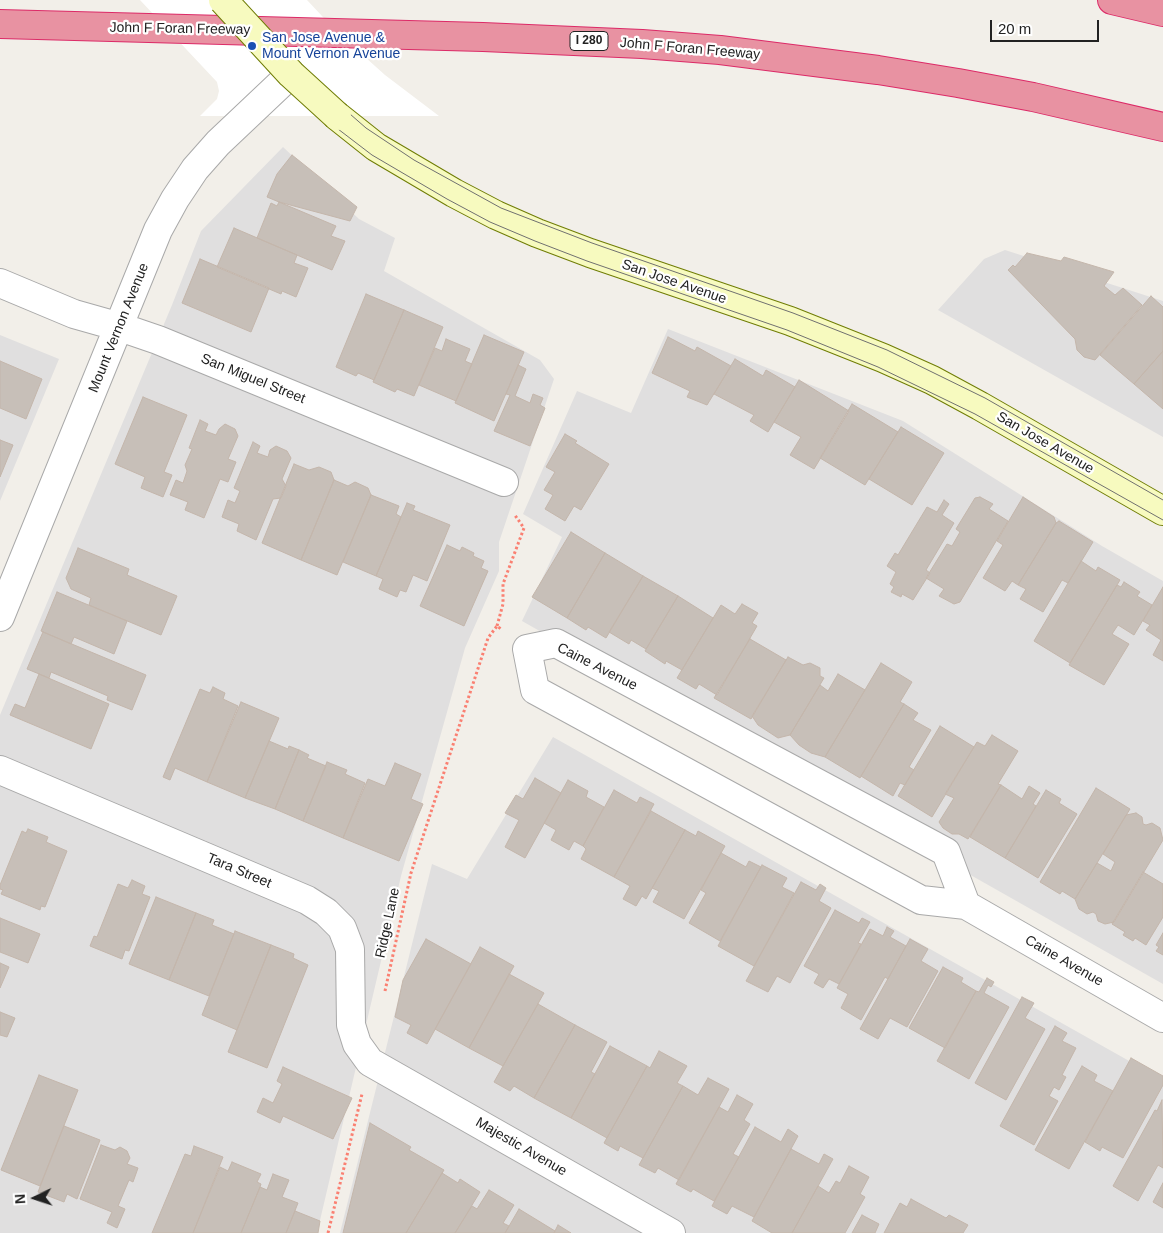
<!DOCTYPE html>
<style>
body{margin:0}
#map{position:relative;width:1163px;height:1233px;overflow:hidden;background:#f2efe9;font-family:Arial,sans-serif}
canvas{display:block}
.north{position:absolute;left:10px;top:1173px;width:50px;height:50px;-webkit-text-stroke:4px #fff;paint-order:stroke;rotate:266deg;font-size:14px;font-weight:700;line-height:20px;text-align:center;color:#222}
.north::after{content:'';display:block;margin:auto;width:18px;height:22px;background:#222;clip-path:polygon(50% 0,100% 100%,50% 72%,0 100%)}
.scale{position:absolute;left:990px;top:20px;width:109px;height:22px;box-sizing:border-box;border:2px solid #222;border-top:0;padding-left:6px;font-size:15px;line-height:18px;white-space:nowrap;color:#222;-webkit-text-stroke:4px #fff;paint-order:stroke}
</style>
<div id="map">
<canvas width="1163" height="1233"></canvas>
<div class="north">N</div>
<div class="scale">20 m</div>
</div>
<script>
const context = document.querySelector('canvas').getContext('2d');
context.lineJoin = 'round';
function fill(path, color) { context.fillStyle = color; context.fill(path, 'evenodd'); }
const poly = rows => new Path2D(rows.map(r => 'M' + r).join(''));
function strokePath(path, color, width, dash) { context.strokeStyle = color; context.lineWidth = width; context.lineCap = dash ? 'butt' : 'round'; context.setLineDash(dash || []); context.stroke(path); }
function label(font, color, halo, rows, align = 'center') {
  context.font = font + ' Arial,sans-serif'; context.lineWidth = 4.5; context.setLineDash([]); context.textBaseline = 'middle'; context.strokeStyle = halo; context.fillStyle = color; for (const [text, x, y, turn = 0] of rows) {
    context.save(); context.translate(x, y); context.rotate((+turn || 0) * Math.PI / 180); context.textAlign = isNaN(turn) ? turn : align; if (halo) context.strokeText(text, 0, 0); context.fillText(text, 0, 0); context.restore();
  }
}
fill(poly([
 [283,147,359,219,395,238,384,271,540,360,554,379,499,542,499,571,465,648,401,876,317,1233,0,1233,0,715,172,305,201,231],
 [1005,250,1163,301,1163,437,938,310,984,259],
 [668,329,903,421,1102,546,1163,581,1163,984,522,621,562,537,523,514,577,391,631,413],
 [0,335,59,359,0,501],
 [553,737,1163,1080,1163,1233,340,1233,432,864,467,879]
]), '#e0dfdf');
fill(poly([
 [140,0,307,0,336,31,385,75,439,116,200,116,217,99,219,91,217,82]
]), '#fff');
const building = poly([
 [292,155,357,207,350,221,279,202,267,197,277,174,292,155],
 [279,202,336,226,331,236,345,241,332,270,257,238,271,203,277,206,279,202],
 [234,228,297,255,294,263,308,268,296,297,282,291,281,294,217,267,234,228],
 [1027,253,1061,261,1064,257,1114,272,1104,286,1115,295,1123,288,1142,305,1095,360,1084,357,1077,350,1075,339,1008,270,1013,265,1015,267,1027,253],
 [200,259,269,288,251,332,182,303,200,259],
 [366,294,404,310,374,380,358,373,356,376,336,367,366,294],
 [1151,296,1163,307,1163,351,1134,384,1100,355,1151,296],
 [404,310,443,327,414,396,397,389,395,392,373,382,404,310],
 [484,335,524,352,494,421,455,403,484,335],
 [668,337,695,351,697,347,731,366,707,405,687,397,690,391,652,373,668,337],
 [446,339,470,349,465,361,472,364,456,401,419,385,435,348,442,351,446,339],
 [1163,351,1163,409,1134,384,1163,351],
 [735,359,763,376,766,370,795,387,768,432,750,421,754,415,714,394,735,359],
 [0,361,42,379,26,419,0,408,0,361],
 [518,365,526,369,515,396,530,403,533,394,543,398,540,405,545,408,530,446,494,431,510,395,506,394,518,365],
 [799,380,849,411,814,469,790,455,801,437,774,422,799,380],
 [143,397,187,415,164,472,172,475,163,497,141,488,145,477,115,464,143,397],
 [852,404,898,432,865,485,820,458,852,404],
 [200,420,208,424,205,431,216,435,219,429,225,424,235,429,238,436,228,459,236,462,228,482,220,479,204,518,185,510,188,502,170,495,176,480,183,483,187,471,185,465,192,449,189,448,200,420],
 [901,427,944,453,912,505,869,479,901,427],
 [565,434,577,441,575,443,609,464,581,510,574,506,565,521,545,509,553,495,544,490,555,472,546,467,565,434],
 [0,440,13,445,0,477,0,440],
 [253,442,260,446,257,453,268,457,270,450,276,446,287,451,291,458,282,479,286,486,281,498,273,499,256,540,237,531,239,524,222,517,228,500,235,503,240,491,234,488,253,442],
 [294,464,309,470,319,467,331,472,334,480,301,560,262,543,294,464],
 [334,480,348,486,355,482,368,488,371,495,337,575,301,560,334,480],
 [371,495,399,506,396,514,401,517,376,576,343,562,371,495],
 [980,497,993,504,989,509,1008,521,960,602,954,604,939,596,944,589,926,578,947,544,952,546,960,532,956,529,975,498,980,497],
 [1023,497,1054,517,1056,523,1018,585,1012,581,1005,591,983,578,1003,545,997,541,1023,497],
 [944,500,949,504,942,515,954,523,926,570,930,573,913,600,902,594,901,597,891,592,894,587,890,584,896,572,887,566,895,553,898,555,927,507,937,512,944,500],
 [407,503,415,506,413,510,450,525,427,581,413,575,406,592,400,590,397,597,379,589,383,579,376,576,407,503],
 [1059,521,1093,542,1068,583,1062,580,1043,612,1020,599,1026,589,1018,585,1056,523,1059,521],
 [571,532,605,553,567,618,532,597,571,532],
 [447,545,460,551,462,547,474,553,473,556,484,561,481,568,488,571,464,626,420,606,447,545],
 [78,548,129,569,127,575,177,596,161,635,89,605,91,598,71,589,66,578,78,548],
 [605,553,643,576,606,638,588,627,586,630,567,618,605,553],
 [1081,561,1096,571,1098,567,1120,580,1070,663,1034,641,1081,561],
 [643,576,678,596,646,649,631,640,629,644,609,632,643,576],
 [1124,582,1140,592,1137,596,1152,605,1134,635,1118,625,1112,634,1129,644,1104,685,1069,665,1117,585,1121,587,1124,582],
 [1163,587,1163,661,1153,655,1161,640,1146,630,1150,625,1143,621,1163,587],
 [57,592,127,621,114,654,74,637,71,644,41,631,57,592],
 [678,596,713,618,682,670,666,661,665,664,645,651,678,596],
 [742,604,758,613,752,623,757,626,717,695,699,684,696,689,677,678,721,605,735,614,742,604],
 [43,632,146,675,132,710,107,700,108,696,51,672,49,678,27,669,43,632],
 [750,639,786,660,751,719,714,698,750,639],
 [788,657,803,665,810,663,820,668,820,676,824,678,790,735,778,738,758,725,752,716,788,657],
 [881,663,912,682,900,702,904,704,860,778,825,757,881,663],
 [39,674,109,704,91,749,10,715,15,704,25,708,39,674],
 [838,674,865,690,825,757,811,753,799,745,790,735,820,685,828,691,838,674],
 [213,687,225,693,223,699,238,706,207,782,175,768,170,780,163,777,200,689,210,693,213,687],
 [241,702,279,718,245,798,207,782,241,702],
 [904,704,918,713,913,720,931,730,909,767,914,770,905,785,900,783,893,796,861,776,904,704],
 [940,726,974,747,932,817,898,796,940,726],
 [992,735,1018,751,998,784,1001,785,968,839,959,834,952,834,943,828,939,822,954,798,945,794,977,742,985,746,992,735],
 [269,741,288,749,289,746,299,750,275,809,245,798,269,741],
 [299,750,309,755,307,758,326,766,303,821,275,809,299,750],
 [327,762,347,770,345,774,365,783,343,838,303,821,327,762],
 [395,763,421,774,411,799,423,804,399,861,343,838,368,779,385,786,395,763],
 [535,778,561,793,525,858,505,847,519,820,505,813,516,795,523,799,535,778],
 [568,780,588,791,586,797,604,807,583,846,574,841,569,850,551,840,556,830,544,823,568,780],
 [1001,785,1022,799,1029,786,1040,793,1033,804,1036,806,1005,858,970,837,1001,785],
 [1096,788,1130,809,1075,899,1062,891,1060,894,1040,882,1096,788],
 [614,790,637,803,640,797,654,804,614,877,581,859,586,849,583,846,614,790],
 [1046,790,1061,799,1059,803,1077,814,1038,878,1005,858,1046,790],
 [651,811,685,830,646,899,642,896,636,906,623,899,630,886,614,877,651,811],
 [1136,813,1142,817,1143,824,1146,825,1152,823,1160,828,1163,840,1114,922,1105,924,1098,921,1096,914,1093,912,1087,914,1079,909,1075,899,1097,863,1111,871,1115,862,1103,854,1126,815,1136,813],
 [28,829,48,837,46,842,67,851,45,907,41,906,40,910,1,894,3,890,0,889,0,885,22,831,26,833,28,829],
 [685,830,696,836,698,831,725,846,684,919,653,902,659,891,652,888,685,830],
 [721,853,746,867,749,861,761,867,720,941,689,923,706,893,701,890,721,853],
 [762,865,787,878,782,887,794,893,754,966,718,946,762,865],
 [1143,872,1163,884,1163,917,1146,945,1135,938,1133,941,1123,935,1125,932,1112,924,1143,872],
 [132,880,145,886,142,894,150,897,129,951,125,950,122,959,90,946,94,936,97,937,118,884,128,888,132,880],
 [801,882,816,890,820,884,826,888,819,901,831,908,790,983,777,976,768,992,746,981,801,882],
 [156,897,196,913,169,980,129,964,156,897],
 [835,910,859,923,862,918,870,922,858,943,861,944,839,984,829,979,823,988,814,983,819,974,804,966,835,910],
 [196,913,214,920,212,925,234,934,209,996,169,980,196,913],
 [0,918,40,934,28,963,0,952,0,918],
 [887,927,894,931,890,937,906,946,888,979,885,977,861,1020,841,1008,848,994,837,988,870,929,883,936,887,927],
 [235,931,271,945,237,1030,202,1015,235,931],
 [1163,933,1163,955,1156,951,1159,947,1156,945,1163,933],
 [426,939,471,964,427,1044,407,1033,411,1025,395,1017,403,980,426,939],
 [910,939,928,949,921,961,938,971,907,1027,890,1018,878,1039,860,1029,910,939],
 [271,945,294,954,293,958,308,965,267,1068,228,1052,271,945],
 [480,947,514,966,469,1048,435,1029,480,947],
 [0,963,9,967,0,988,0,963],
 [943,967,963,978,961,982,976,991,945,1048,909,1028,943,967],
 [509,974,544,993,503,1066,469,1048,509,974],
 [987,978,994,982,991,987,988,985,984,993,1009,1007,969,1079,937,1061,976,991,979,992,987,978],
 [1022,997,1034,1003,1025,1018,1045,1029,1006,1100,975,1083,1022,997],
 [538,1004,575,1025,534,1098,514,1086,510,1091,494,1082,538,1004],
 [0,1012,15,1018,7,1037,0,1035,0,1012],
 [575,1025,607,1042,591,1072,595,1074,571,1118,534,1098,575,1025],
 [1055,1026,1067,1033,1062,1041,1076,1048,1062,1075,1066,1077,1059,1090,1054,1087,1049,1096,1058,1101,1034,1145,1000,1126,1055,1026],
 [610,1046,647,1066,607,1138,571,1118,610,1046],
 [659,1051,687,1066,677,1083,683,1086,643,1158,620,1146,618,1151,604,1143,647,1066,650,1068,659,1051],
 [1131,1058,1163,1076,1163,1085,1123,1158,1102,1147,1100,1151,1085,1142,1131,1058],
 [1082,1066,1097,1075,1094,1081,1113,1091,1069,1169,1035,1150,1082,1066],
 [283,1067,352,1098,333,1139,283,1116,280,1123,257,1112,263,1098,273,1103,282,1084,277,1081,283,1067],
 [39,1075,78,1090,40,1186,1,1170,39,1075],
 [708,1078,729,1089,679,1180,658,1168,655,1173,639,1165,683,1086,698,1095,708,1078],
 [737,1095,753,1104,744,1120,750,1124,733,1154,739,1157,714,1201,693,1189,691,1192,676,1184,719,1107,728,1112,737,1095],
 [1162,1100,1163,1168,1158,1165,1138,1201,1113,1186,1155,1110,1157,1111,1162,1100],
 [370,1123,411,1147,409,1150,444,1170,406,1233,343,1233,370,1123],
 [64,1126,100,1140,77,1199,67,1194,64,1202,38,1192,64,1126],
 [755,1127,781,1142,788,1129,798,1136,754,1217,732,1206,727,1214,712,1206,755,1127],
 [101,1145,115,1150,120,1147,127,1151,130,1158,127,1164,138,1168,133,1182,129,1180,118,1206,125,1209,117,1228,107,1223,112,1212,80,1199,101,1145],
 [194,1146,223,1157,193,1233,152,1233,185,1154,191,1156,194,1146],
 [791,1149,819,1164,824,1154,833,1159,792,1233,772,1233,752,1221,791,1149],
 [232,1162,261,1174,257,1182,261,1184,260,1187,241,1233,193,1233,220,1167,228,1171,232,1162],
 [849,1166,869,1177,860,1194,865,1197,845,1233,792,1233,818,1186,829,1193,836,1181,840,1183,849,1166],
 [442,1173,458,1183,460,1179,480,1192,455,1233,406,1233,442,1173],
 [273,1174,289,1180,282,1197,298,1203,286,1233,241,1233,260,1187,267,1190,273,1174],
 [1163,1183,1163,1208,1153,1202,1163,1183],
 [489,1190,514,1205,503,1223,509,1226,505,1233,455,1233,472,1206,477,1209,489,1190],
 [911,1199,946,1218,949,1215,968,1225,963,1233,884,1233,900,1203,907,1207,911,1199],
 [519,1209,555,1231,554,1233,505,1233,519,1209],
 [295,1211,320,1221,318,1233,286,1233,295,1211],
 [862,1215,879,1224,875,1233,852,1233,862,1215],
 [558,1225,571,1233,554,1233,558,1225]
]);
fill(building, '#c7bfb8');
strokePath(building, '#c4b6ab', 1);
const street = poly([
 [0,283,74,314,120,327,158,340,504,482],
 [0,617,158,230,175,199,195,169,218,143,291,74],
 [0,770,307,900,326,912,342,928,350,949,351,1025,357,1044,370,1062,671,1233],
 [966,905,946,852,556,643,527,649,535,690,921,900,966,905,1163,1018]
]);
const secondary = poly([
 [337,116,376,147,454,193,496,215,537,233,590,253,790,321,883,358,932,380,980,406,1163,511]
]);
const highway = poly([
 [1112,0,1163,12],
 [0,24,483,37,642,44,720,50,878,70,958,83,1033,97,1163,127]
]);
strokePath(street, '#a9a9a9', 30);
strokePath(secondary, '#707d05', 30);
strokePath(highway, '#dc2a67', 30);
strokePath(poly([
 [497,626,503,604,503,584,524,528,514,514],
 [385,991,411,873,488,638,497,626,501,629],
 [328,1233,362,1094]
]), '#fa8072', 3, [2.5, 2.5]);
strokePath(street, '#fff', 28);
strokePath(secondary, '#f7fabf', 28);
strokePath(highway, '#e892a2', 28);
strokePath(poly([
 [210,0,285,80,338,129,372,155,447,199,490,222,535,241,587,261,787,330,878,367,975,414,1163,520],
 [235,0,310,79,366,128,414,160,501,208,592,243,793,313,887,350,985,398,1163,500]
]), '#707070', 1);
const secondaryBridge = poly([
 [223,0,291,74,337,116]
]);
strokePath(secondaryBridge, '#707d05', 30, []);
strokePath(secondaryBridge, '#f7fabf', 28);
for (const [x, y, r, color] of [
 [252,46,5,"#1a4fb4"]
]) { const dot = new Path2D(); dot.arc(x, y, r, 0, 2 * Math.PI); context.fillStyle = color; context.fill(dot); strokePath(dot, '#fff', 2); }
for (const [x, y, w] of [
 [589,41,38]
]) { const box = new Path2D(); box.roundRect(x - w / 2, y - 9.5, w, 19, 4); context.fillStyle = '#fff'; context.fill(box); strokePath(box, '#222', 1); }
label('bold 12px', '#222', null, [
 ["I 280",589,41]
]);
label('14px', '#222', '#fff', [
 ["John F Foran Freeway",180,29,1],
 ["John F Foran Freeway",690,49,5],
 ["San Jose Avenue",674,282,19],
 ["Mount Vernon Avenue",119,328,-68],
 ["San Miguel Street",253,379,22],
 ["San Jose Avenue",1045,443,30],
 ["Caine Avenue",597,667,27],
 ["Tara Street",239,871,23],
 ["Ridge Lane",388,923,-78],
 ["Caine Avenue",1064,961,30],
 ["Majestic Avenue",521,1147,30]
]);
label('14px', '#164399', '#fff', [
 ["San Jose Avenue &",262,38],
 ["Mount Vernon Avenue",262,54]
], 'left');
</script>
